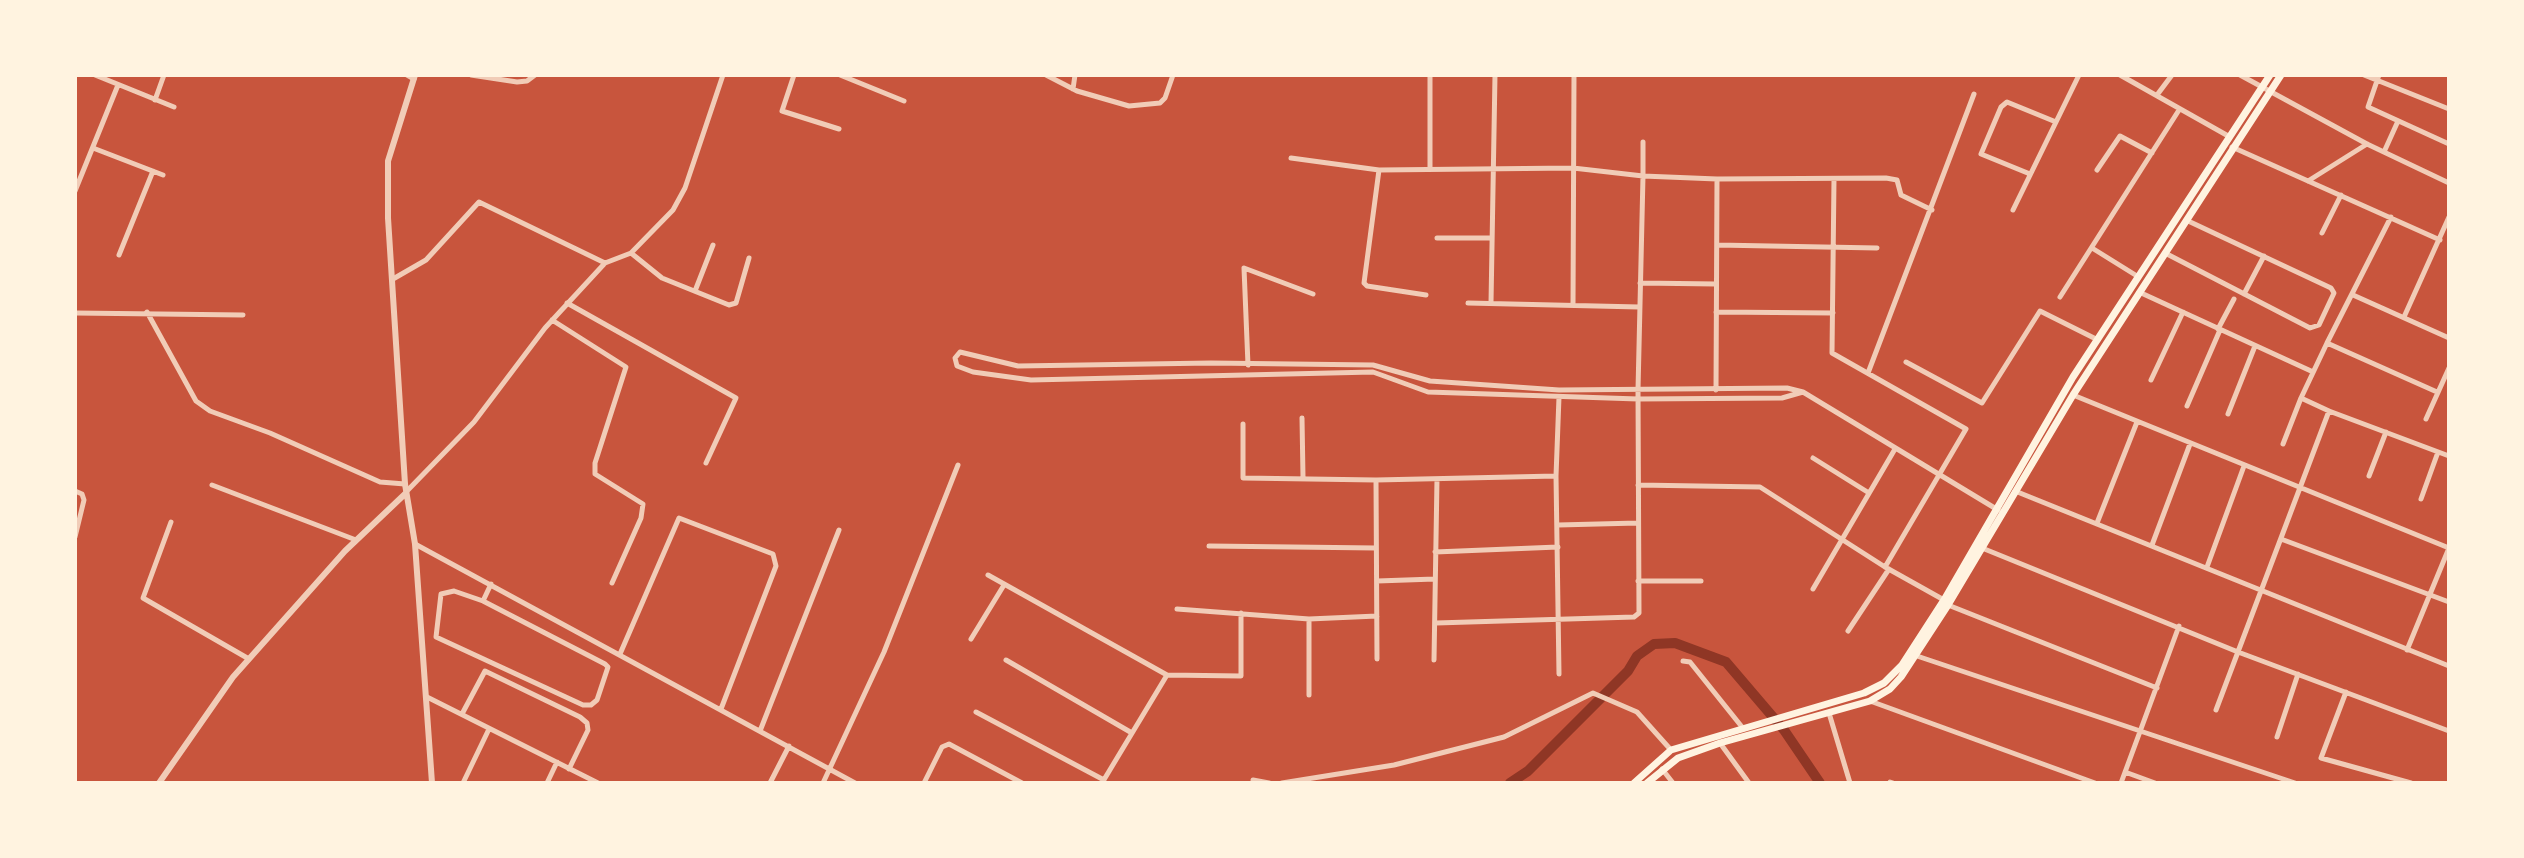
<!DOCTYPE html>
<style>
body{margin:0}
#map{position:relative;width:2524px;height:858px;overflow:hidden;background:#c8553d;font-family:Quicksand,sans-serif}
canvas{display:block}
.frame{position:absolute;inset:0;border:77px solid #fff3e0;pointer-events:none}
</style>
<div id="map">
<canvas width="2524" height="858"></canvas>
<div class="frame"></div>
</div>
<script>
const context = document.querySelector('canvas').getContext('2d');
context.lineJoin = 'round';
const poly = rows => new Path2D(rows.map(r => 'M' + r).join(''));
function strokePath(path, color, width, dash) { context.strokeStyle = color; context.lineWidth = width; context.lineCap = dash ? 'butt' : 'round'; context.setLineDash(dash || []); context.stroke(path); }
strokePath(poly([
 [1510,783,1528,771,1628,671,1637,656,1654,644,1675,643,1726,662,1784,730,1820,783]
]), '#8f3625', 10);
strokePath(poly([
 [95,75,174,107],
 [407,75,414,79],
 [471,75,517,82,527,81,535,75],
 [794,75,782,111,839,129],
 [840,75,904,101],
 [1046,75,1077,91,1129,106,1160,103,1165,98,1173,75],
 [2120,75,2230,137],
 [2240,75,2367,144,2449,183],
 [2364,75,2449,109],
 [2379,75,2368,107,2449,144],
 [1073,89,1075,75],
 [2157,95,2172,75],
 [155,100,164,75],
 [2232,147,2440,240],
 [93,148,163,175],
 [2384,152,2398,121],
 [1291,158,1379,170,1573,168,1643,176,1643,142],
 [1430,169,1430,75],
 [1379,170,1364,283,1367,286,1426,295],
 [2097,170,2120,136,2152,153],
 [2030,174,1981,154,2001,107,2007,102,2056,122],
 [1834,179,1832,353,1966,429,1885,567],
 [2308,181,2367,144],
 [75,191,118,85],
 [2013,210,2079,75],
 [2391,217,2327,343,2437,392],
 [2322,233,2341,195],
 [1437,238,1492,238],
 [1717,245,1877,248],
 [2092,248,2137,276],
 [631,253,662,278,729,305,736,303,749,258],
 [2165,253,2310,328,2319,325,2334,293,2331,288,2186,220],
 [119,255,153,171],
 [393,279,426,260,479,202,605,263],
 [1640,283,1716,284],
 [695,291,713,245],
 [2139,292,2311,371],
 [2244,294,2264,256],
 [2353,295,2449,338],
 [2060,297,2179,110],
 [567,303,736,398,706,463],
 [1468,303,1639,307],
 [1491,303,1495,75],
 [1573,305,1574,75],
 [147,312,196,401,210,411,270,433,380,482,405,484],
 [1716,312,1833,313],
 [75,313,243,315],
 [2404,317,2449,217],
 [552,320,626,367,595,463,595,474,643,504,641,518,612,583],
 [2218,329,2234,299],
 [2327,343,2301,398,2329,411],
 [1906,362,1982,403,2040,311,2098,340],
 [1248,365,1244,268,1313,294],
 [1868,373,1974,94],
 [2151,380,2183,312],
 [1716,390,1717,179],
 [1803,392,1782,398,1638,399,1428,392,1373,372,1031,380,973,372,957,366,955,358,960,352,1018,366,1211,363,1373,365,1430,381,1559,390,1787,388,1803,392,1998,510],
 [2073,395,2449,548],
 [1559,397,1556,476,1559,674],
 [2187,406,2220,330],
 [2228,414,2255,346],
 [1302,418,1303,477],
 [2426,419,2449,368],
 [1243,424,1243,478,1376,480,1556,476],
 [2283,444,2301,398],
 [1813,458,1869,493],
 [2369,476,2386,432],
 [1376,480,1377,659],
 [212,485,356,540],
 [1638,485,1760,487,1885,567,1944,600],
 [75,491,82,494,84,500,75,537],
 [2015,491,2449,666],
 [406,492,474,422,545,328,605,263,631,253,673,210,685,188,723,75],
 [2421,499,2438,452],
 [171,522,143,598,249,659],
 [2097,523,2137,422],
 [1558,525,1638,523],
 [2281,539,2449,602],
 [415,544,855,783],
 [2152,545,2190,444],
 [1209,546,1376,548],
 [1982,548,2238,652,2449,731],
 [1435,552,1558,547],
 [2207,567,2244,466],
 [988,575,1167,675,1241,676,1241,613],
 [1377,581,1435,579],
 [1638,581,1701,581],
 [1813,589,1895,449],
 [454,591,483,601,605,664,608,667,597,700,591,705,583,705,436,637,441,594,454,591],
 [483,601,491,584],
 [1948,605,2157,688],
 [1177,609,1309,619,1377,616],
 [1309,619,1309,695],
 [1436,623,1634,617,1639,613,1638,390,1643,176,1717,179,1886,178,1897,180,1901,195,1932,210],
 [1848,631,1889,569],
 [971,639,1004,585],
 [2407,650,2449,548],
 [620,654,679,518,773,554,776,566,721,709],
 [1917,656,2295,783],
 [1006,660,1132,733],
 [1434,660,1437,479],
 [1683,661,1690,662,1742,727],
 [2346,692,2321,758,2411,783],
 [427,697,598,783],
 [1870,701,2095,783],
 [2216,710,2329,411,2449,456],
 [976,712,1104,780],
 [1829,713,1850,783],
 [462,714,485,671,580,717,587,723,588,730,569,769],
 [760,731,839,530],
 [2277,737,2298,674],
 [1720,743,1749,783],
 [1662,769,1673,783],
 [2125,772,2155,783],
 [1253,780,1269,783],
 [1890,782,1893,783],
 [463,783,489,729],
 [547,783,557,762],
 [770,783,789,746],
 [823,783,884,652,958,465],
 [924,783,942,747,949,744,1022,783],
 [1102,783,1167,675],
 [1282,783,1394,765,1504,737,1593,693,1637,712,1671,750],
 [2121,783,2179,626]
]), '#f1ccb7', 5);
strokePath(poly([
 [415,75,388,161,388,218,405,484,415,544,432,783],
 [159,783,233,677,345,551,406,493]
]), '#f1ccb7', 6);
strokePath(poly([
 [1634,783,1671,750,1864,693,1884,683,1902,665,1944,600,2073,377,2270,75],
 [1647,783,1678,758,1720,743,1870,701,1890,689,1901,677,1948,605,2073,395,2281,75]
]), '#fff3e0', 7);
</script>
